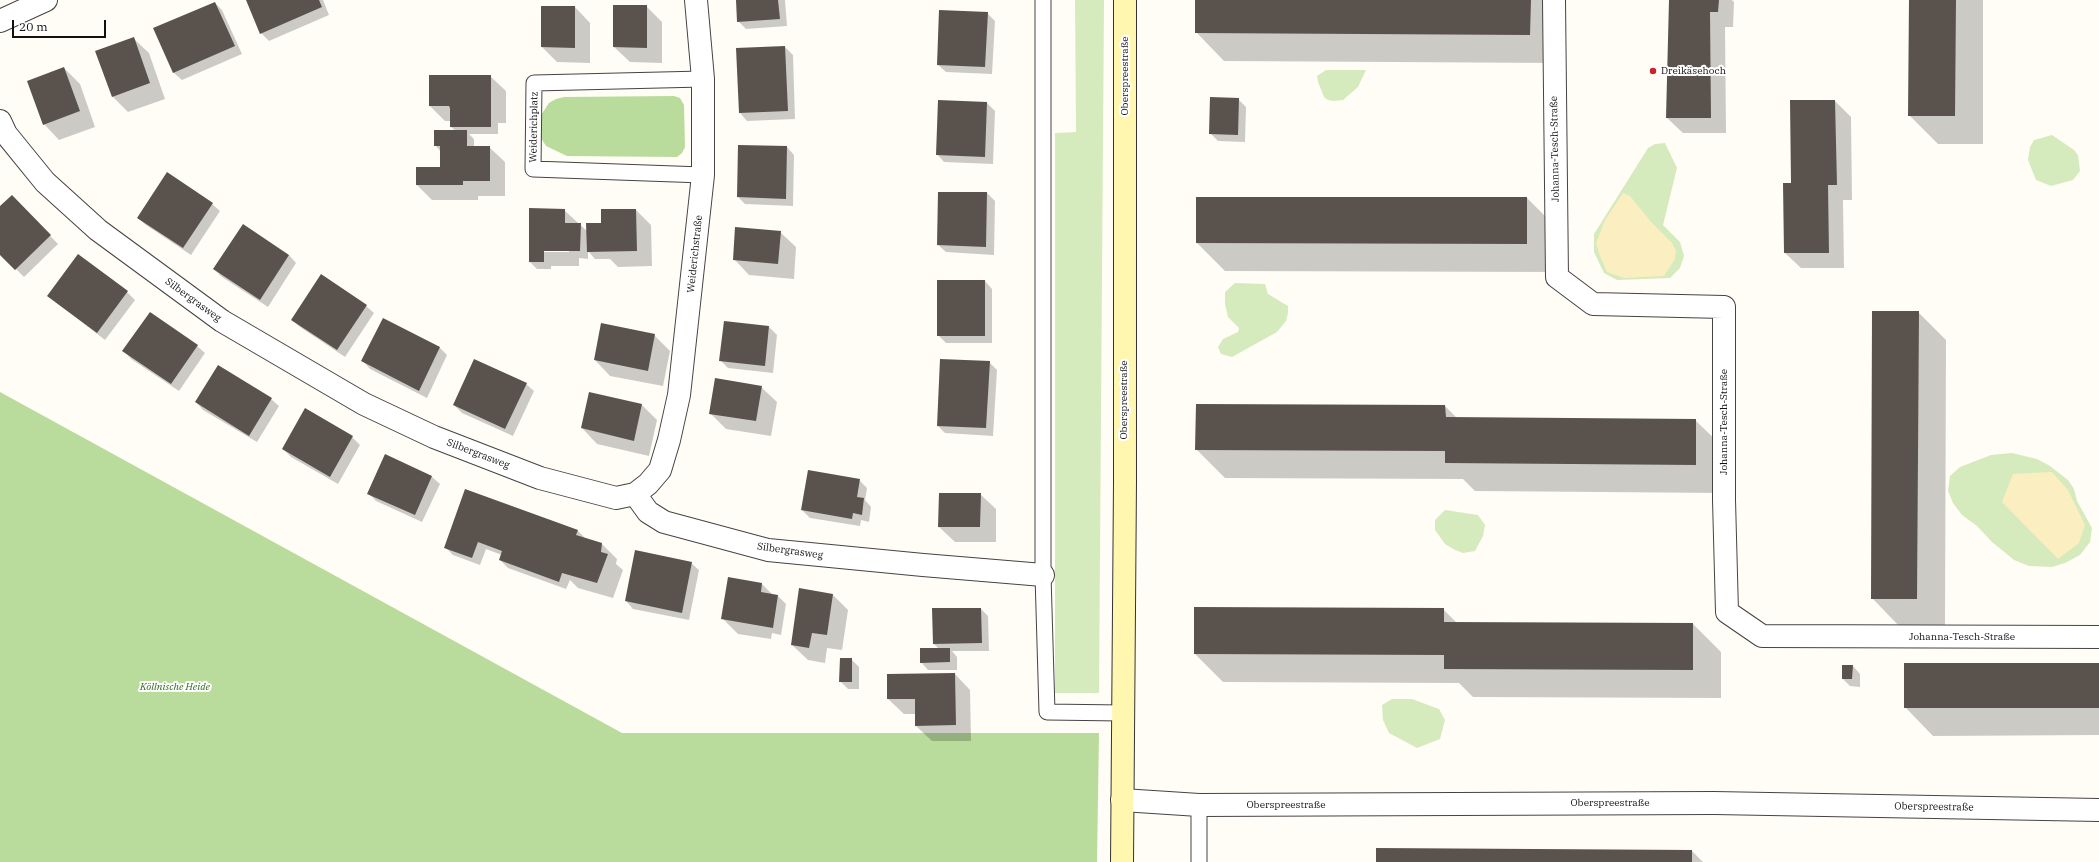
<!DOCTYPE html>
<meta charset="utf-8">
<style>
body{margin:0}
#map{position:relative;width:2099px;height:862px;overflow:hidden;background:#fffdf5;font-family:"IBM Plex Serif",serif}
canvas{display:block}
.scale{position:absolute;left:12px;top:20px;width:94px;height:18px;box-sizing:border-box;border:2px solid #111;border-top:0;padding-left:5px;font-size:12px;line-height:14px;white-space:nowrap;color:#111;-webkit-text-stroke:3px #fff;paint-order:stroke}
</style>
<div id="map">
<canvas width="2099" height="862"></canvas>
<div class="scale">20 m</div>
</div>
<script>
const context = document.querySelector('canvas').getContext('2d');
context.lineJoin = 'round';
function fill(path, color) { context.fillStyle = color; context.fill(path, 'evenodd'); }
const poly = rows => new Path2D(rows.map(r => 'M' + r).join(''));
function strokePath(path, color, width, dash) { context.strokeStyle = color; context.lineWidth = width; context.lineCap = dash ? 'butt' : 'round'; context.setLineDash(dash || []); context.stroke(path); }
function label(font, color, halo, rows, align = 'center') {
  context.font = font + ' "IBM Plex Serif",serif'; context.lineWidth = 4; context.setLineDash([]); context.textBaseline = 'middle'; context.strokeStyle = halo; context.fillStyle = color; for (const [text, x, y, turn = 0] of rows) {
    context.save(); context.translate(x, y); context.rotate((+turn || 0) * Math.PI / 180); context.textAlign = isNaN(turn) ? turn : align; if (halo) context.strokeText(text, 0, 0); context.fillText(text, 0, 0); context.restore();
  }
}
fill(poly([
 [1075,0,1104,0,1099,693,1055,693,1055,133,1076,132],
 [1326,70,1366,70,1358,87,1343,100,1334,101,1328,100,1324,97,1318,82,1317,76],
 [2052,135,2074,150,2078,155,2080,171,2073,180,2051,186,2036,180,2028,160,2030,147,2034,140],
 [1665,143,1677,168,1663,225,1680,242,1684,256,1680,268,1670,278,1617,280,1604,273,1594,252,1594,234,1648,148,1655,144],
 [1235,283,1265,284,1268,294,1288,306,1288,313,1286,321,1277,332,1232,357,1221,354,1218,347,1223,339,1238,332,1239,328,1228,317,1225,304,1225,292],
 [2012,453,2037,459,2050,466,2068,480,2074,489,2077,501,2092,528,2090,542,2080,555,2065,563,2052,567,2029,566,2014,560,1992,542,1977,526,1962,515,1953,503,1948,491,1950,476,1960,467,1991,455],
 [1445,510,1478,515,1485,525,1483,536,1475,551,1463,553,1455,550,1445,544,1435,530,1435,520],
 [1392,699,1412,699,1439,709,1445,720,1440,739,1417,748,1389,733,1383,720,1382,705]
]), '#d5ebbd');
fill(poly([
 [674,96,680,98,684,105,685,147,682,153,677,157,567,156,546,146,541,138,539,118,549,103,556,99,564,97],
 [0,392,622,733,1099,733,1097,862,0,862]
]), '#b9dc9c');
fill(poly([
 [1623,193,1630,196,1652,223,1672,243,1676,251,1675,259,1664,276,1624,278,1607,272,1600,256,1596,243,1605,220],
 [2052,472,2068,490,2085,525,2079,543,2058,559,2002,502,2013,474]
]), '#fbeec1');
fill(poly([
 [247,0,323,0,329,15,269,41,261,33],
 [737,0,785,0,787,26,746,29,738,21],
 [1196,0,1544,0,1558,63,1224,61,1196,32],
 [1670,0,1732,0,1734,2,1733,27,1725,27,1726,133,1683,133,1667,118],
 [1910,0,1983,0,1983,144,1938,144,1909,115],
 [215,3,222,10,242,54,182,80,174,73,155,29],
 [646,6,662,22,662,63,630,62,614,47],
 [575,7,590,23,590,63,557,62,542,47],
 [987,13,995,21,992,74,946,72,938,65],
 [133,38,149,53,165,99,128,112,113,97],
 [785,47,793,55,795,119,747,121,740,113],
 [64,68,80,84,95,127,59,140,44,124],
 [490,76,506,91,506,123,498,123,498,134,469,134,474,139,474,147,489,147,505,162,505,196,478,196,478,200,432,200,417,185,441,168,441,152,435,145,456,131,451,127,451,121,445,121,430,106],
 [1238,99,1246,107,1245,142,1218,141,1210,133],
 [1791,101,1835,101,1851,117,1852,200,1843,200,1844,268,1801,268,1785,253,1792,184],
 [987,103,995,111,993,164,944,162,937,154],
 [787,147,794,155,793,206,745,204,738,197],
 [987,193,995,201,994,255,946,252,938,245],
 [12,196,58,244,24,277,0,253,0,208],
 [1197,198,1527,198,1555,226,1555,272,1225,271,1197,243],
 [212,204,220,211,191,255,146,225,138,218],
 [564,210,587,231,636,210,651,225,652,266,618,267,610,259,595,259,588,251,588,259,579,258,579,266,551,266,551,269,537,269,530,262],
 [544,250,569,250,569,252,544,252],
 [780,232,796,247,794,279,749,275,734,259],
 [289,255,296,263,268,307,222,277,214,269],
 [985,281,992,289,992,343,946,343,938,335],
 [127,292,135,300,105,340,48,296],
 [366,306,374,313,345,357,300,327,292,320],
 [1918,312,1946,340,1945,627,1900,627,1872,598],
 [769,327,777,335,773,373,728,368,720,360],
 [654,335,670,351,663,386,610,376,595,360],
 [197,346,205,353,179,391,131,359,124,351],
 [439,347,447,355,427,398,370,369,363,361],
 [989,362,997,370,993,436,945,433,938,426],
 [526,384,534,391,513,436,462,413,454,405],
 [761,387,777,402,771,436,726,429,710,413],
 [590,393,642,405,657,420,649,456,597,444,582,428],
 [271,399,279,406,257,442,203,410,196,402],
 [1445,406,1457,418,1695,420,1724,448,1724,493,1475,491,1463,479,1225,478,1196,449],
 [305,410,352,437,360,445,338,484,291,457,283,449],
 [385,455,432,477,440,484,422,522,376,501,368,493],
 [859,480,867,488,865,500,871,507,869,522,861,520,860,526,810,518,802,510],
 [466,490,577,530,585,538,602,544,617,559,616,564,623,570,613,598,578,588,570,580,566,589,508,568,500,560,502,555,486,549,480,565,453,555,445,547],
 [980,494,996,509,996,542,955,542,939,527],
 [691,563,699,570,689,620,633,609,626,601],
 [762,584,773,595,778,596,786,604,781,635,772,633,771,639,738,634,722,618],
 [832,594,848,610,842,650,827,648,825,663,808,660,792,645],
 [981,609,988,616,989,651,952,651,957,657,957,670,928,670,921,662,939,649,934,644],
 [1443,609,1457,623,1693,624,1721,652,1721,698,1473,697,1459,683,1223,682,1195,654],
 [851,659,859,667,859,689,848,689,840,681],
 [2099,663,2099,735,1933,736,1905,707],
 [1853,666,1860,674,1860,687,1850,686,1843,679],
 [955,674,970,690,971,741,932,741,916,726,916,714,904,714,888,699,888,675],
 [1692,851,1703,862,1377,862]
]), '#0003');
fill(poly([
 [246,0,319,0,322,7,260,34],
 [736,0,778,0,780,19,737,22],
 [1195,0,1531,0,1530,35,1195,33],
 [1669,0,1719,0,1718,12,1710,12,1711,118,1666,118],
 [1909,0,1956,0,1955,116,1908,116],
 [215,2,235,46,173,73,153,28],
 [613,5,647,5,647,48,613,47],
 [541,6,575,6,575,48,541,47],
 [939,10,988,12,985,67,937,65],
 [134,37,150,83,112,97,95,51],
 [785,46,788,111,739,113,736,48],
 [64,67,80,111,43,125,27,81],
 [429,75,491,75,491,127,450,127,450,108,449,106,429,106],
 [1210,97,1239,98,1238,135,1209,134],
 [938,100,987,102,985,157,936,155],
 [1790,100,1835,100,1837,185,1828,185,1829,253,1784,253,1783,183,1791,183],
 [434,130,467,130,467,146,490,146,490,181,463,181,463,185,416,185,416,167,440,167,440,146,434,146],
 [738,145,787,146,786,199,737,197],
 [167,172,213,203,183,248,137,218],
 [938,192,987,192,986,247,937,245],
 [12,195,51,235,15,270,0,255,0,206],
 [1196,197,1527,197,1527,244,1196,243],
 [529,208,565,209,565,223,581,223,580,251,544,251,544,262,529,262],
 [601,209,636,209,637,251,587,252,586,223,601,223],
 [243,224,289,255,260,300,213,269],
 [735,227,781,231,778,264,733,260],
 [78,254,128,291,97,333,47,296],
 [321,274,367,305,337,350,291,320],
 [937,280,985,280,985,336,937,336],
 [1872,311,1919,311,1917,599,1871,599],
 [150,312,198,345,171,384,122,351],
 [383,318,440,347,419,391,361,361],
 [724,321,769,326,765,366,719,361],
 [601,323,655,334,648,371,594,360],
 [474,359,527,383,505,429,453,405],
 [940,359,990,361,986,428,937,426],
 [218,365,272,398,249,436,195,402],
 [715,378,762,386,756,421,709,414],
 [589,392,642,404,634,441,581,428],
 [1196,404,1445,405,1446,417,1696,419,1696,465,1445,463,1445,451,1195,450],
 [305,408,353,436,330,477,282,449],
 [385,454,432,476,415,515,367,494],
 [808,470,860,479,857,497,864,498,862,515,853,513,852,519,801,510],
 [465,489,578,530,576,535,602,543,601,552,608,554,597,583,562,573,559,582,499,560,502,551,478,542,472,558,444,548],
 [939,493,981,493,980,527,938,527],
 [635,550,692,562,682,613,625,601],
 [728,577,762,583,761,592,778,595,773,628,721,619],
 [799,588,833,594,827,635,812,633,809,648,791,645],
 [1194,607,1444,608,1444,622,1693,623,1693,670,1444,669,1444,655,1194,654],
 [932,608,981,608,982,643,933,644],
 [920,648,950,648,950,662,920,663],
 [840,658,852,658,852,682,839,682],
 [1904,663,2099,663,2099,708,1904,708],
 [1842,665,1853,665,1852,679,1842,679],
 [955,673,956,725,915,726,915,699,887,699,887,674],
 [1376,848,1692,850,1692,862,1376,862]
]), '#5a524d');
const lane = poly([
 [1043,0,1043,575,1047,712,1122,713],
 [703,79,534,83,533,169,703,175],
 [1199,805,1199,862]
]);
const street = poly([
 [1554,0,1557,277,1593,304,1724,307,1724,500,1727,612,1762,636,2099,637],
 [0,21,46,0],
 [0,121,6,134,45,182,98,230,222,321,364,404,434,437,540,478,616,498,635,494,648,484,660,470,669,440,679,395,703,175,703,79,696,0],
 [635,494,648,512,664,522,768,550,923,565,1043,575],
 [1122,800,1199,805,1714,803,2099,810]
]);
const secondary = poly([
 [1122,862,1125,482,1125,0]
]);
strokePath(lane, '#444', 17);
strokePath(street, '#444', 24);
strokePath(secondary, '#333', 24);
strokePath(lane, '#fff', 15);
strokePath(street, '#fff', 22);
strokePath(secondary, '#fff6b0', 22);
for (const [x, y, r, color] of [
 [1653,71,4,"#c4262e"]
]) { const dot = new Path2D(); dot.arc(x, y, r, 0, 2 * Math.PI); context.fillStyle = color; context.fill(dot); strokePath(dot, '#fff', 1.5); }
label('10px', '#111', '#fff', [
 ["Dreikäsehoch",1661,71]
], 'left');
label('10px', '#111', '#fff', [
 ["Oberspreestraße",1125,76,-90],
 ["Weiderichplatz",534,127,-89],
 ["Johanna-Tesch-Straße",1555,149,-91],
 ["Weiderichstraße",695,254,-84],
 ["Silbergrasweg",193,300,36],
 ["Oberspreestraße",1124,400,-90],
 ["Johanna-Tesch-Straße",1724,422,-90],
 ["Silbergrasweg",478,454,21],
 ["Silbergrasweg",790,551,8],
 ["Johanna-Tesch-Straße",1962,637],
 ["Oberspreestraße",1610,803],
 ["Oberspreestraße",1286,805],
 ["Oberspreestraße",1934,807,1]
]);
label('italic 10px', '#2f6b1f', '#fff', [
 ["Köllnische Heide",175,687]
]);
</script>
